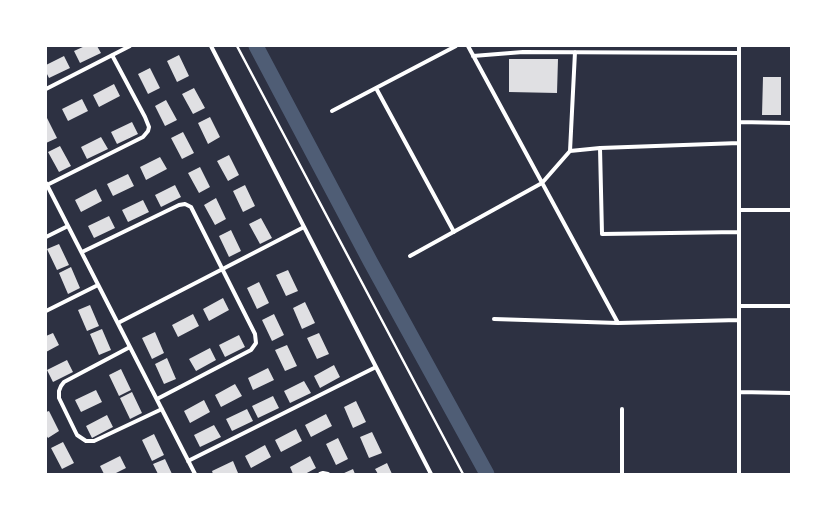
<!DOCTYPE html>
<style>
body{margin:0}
#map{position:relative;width:837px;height:520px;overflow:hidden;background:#2d3142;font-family:Inter,sans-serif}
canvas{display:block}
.frame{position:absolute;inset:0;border:47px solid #fff;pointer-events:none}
</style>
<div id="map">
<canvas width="837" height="520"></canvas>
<div class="frame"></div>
</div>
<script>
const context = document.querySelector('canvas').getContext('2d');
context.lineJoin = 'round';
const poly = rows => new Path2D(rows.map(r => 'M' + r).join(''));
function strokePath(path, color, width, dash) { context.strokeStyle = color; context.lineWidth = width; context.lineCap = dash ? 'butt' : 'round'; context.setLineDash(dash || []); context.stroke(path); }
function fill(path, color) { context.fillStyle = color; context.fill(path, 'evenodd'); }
strokePath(poly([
 [256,46,370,261,487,474]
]), '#4f5d75', 15);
fill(poly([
 [85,46,97,46,101,53,80,63,74,51],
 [179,55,189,76,177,82,167,61],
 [64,56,70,68,49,78,46,72,46,65],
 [509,59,558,59,557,93,509,92],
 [150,68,160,88,148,94,138,74],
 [763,77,781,77,781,115,762,115],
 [114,84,120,96,99,107,93,95],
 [194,88,205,108,193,114,182,94],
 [82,99,88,111,68,121,62,109],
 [166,100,177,120,165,126,155,106],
 [46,116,57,138,46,143],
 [210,117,220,137,208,144,198,123],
 [132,122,138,134,117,144,111,132],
 [183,132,194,153,182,159,171,138],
 [101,137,108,149,87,159,81,147],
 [60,146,71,166,59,172,48,152],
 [229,155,239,175,228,181,217,161],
 [160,157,167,169,146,180,140,167],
 [200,167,210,187,199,193,188,173],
 [128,174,134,186,113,196,107,184],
 [175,185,181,197,161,207,155,195],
 [245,185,255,206,243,212,233,191],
 [96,189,102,201,81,212,75,200],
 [216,198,226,219,215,225,204,205],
 [143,200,149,212,128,222,122,210],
 [109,216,115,228,94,238,88,226],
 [261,218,272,238,260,244,249,224],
 [231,230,241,251,229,257,219,236],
 [59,244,69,265,57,270,47,249],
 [71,267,80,288,68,294,59,273],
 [288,270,298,291,286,296,276,275],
 [259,282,269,303,257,309,247,288],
 [223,298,229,310,209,321,203,309],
 [305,302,315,323,302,329,293,308],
 [90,305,99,326,87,331,78,310],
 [193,314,199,326,178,337,172,325],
 [274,314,284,335,272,341,262,320],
 [102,329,111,350,99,355,90,334],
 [155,332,164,353,152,359,142,338],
 [53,333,59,345,46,352,46,336],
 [319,333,329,354,317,359,307,338],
 [239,335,245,347,225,357,219,345],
 [287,345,297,366,285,371,275,350],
 [210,348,216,360,196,371,189,359],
 [167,358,176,379,164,384,155,364],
 [67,360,73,372,53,382,47,370],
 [334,365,340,377,320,388,314,376],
 [268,368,274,380,253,390,248,378],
 [121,369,131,390,119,396,109,375],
 [304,381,311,393,290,403,284,391],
 [235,384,242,396,221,407,215,395],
 [96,390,102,402,81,412,75,400],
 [132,392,142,413,130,419,120,398],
 [273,396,279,408,258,418,252,406],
 [204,400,210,412,190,423,184,411],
 [356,401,366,422,353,428,344,407],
 [247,409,253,421,232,431,226,419],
 [49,411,59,431,48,438,46,435,46,412],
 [326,414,332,426,311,437,305,425],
 [107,415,113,427,92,438,86,426],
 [214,425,221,437,200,447,194,435],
 [296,429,302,441,281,452,275,440],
 [372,432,382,453,369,458,360,437],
 [154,434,164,455,152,461,142,440],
 [338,438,348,459,336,465,326,444],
 [63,442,74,463,62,469,51,448],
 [265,445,271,457,251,468,245,456],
 [120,456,126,468,114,474,104,474,100,466],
 [310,456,316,468,305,474,293,474,290,467],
 [165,459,172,474,158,474,153,464],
 [233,461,238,473,236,474,213,474,212,471],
 [387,463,392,474,378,474,375,469],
 [353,469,355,474,342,474]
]), '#e0e0e3');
strokePath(poly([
 [237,46,463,474]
]), '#fff', 2.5);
strokePath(poly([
 [211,46,431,474],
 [468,46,618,323],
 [473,56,523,52,739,53],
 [376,88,454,232],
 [46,89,130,46],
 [332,111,456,46],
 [739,122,791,123],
 [600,148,602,234,739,232],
 [570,151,600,148,739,143],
 [46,183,195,474],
 [47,185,143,137,148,131,149,127,145,117,112,55],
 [739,210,791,210],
 [46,237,68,226],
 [82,252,179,205,185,204,191,207,255,334,256,343,251,350,157,399],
 [410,256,542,183,570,151,575,52],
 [739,306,791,306],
 [46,311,98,285],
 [494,319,618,323,739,320],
 [118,323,304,227],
 [130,347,64,382,61,386,59,391,59,398,77,435,86,441,94,441,162,409],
 [739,392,791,393],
 [622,409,622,474],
 [188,461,376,367],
 [320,474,323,473,328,474],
 [739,474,739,46]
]), '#fff', 4);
</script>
